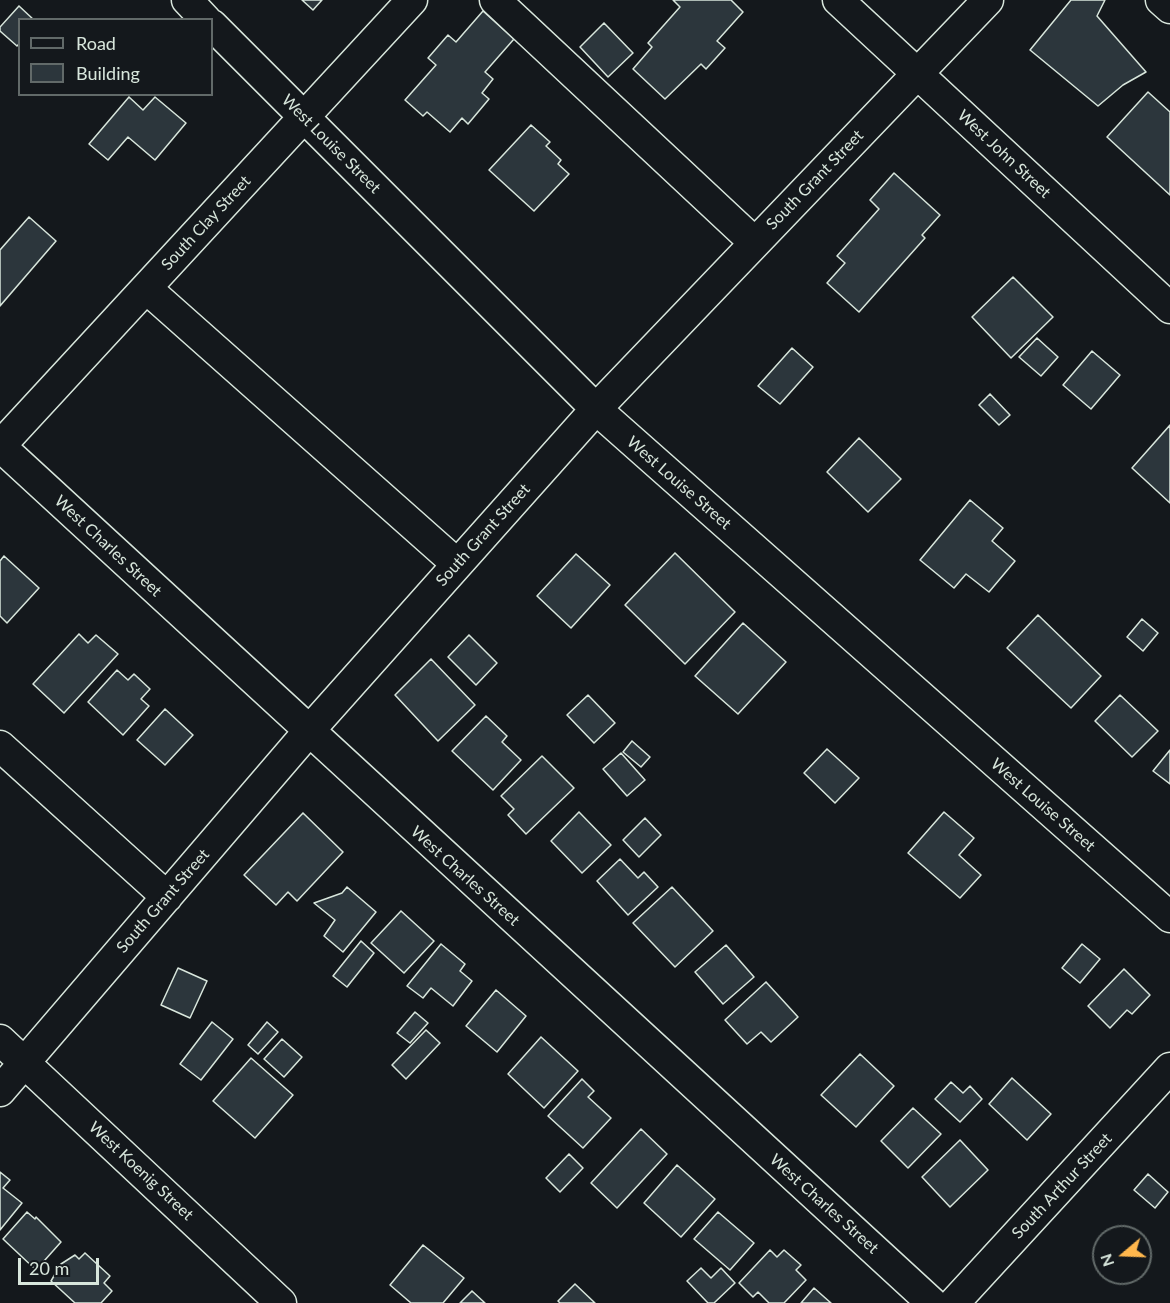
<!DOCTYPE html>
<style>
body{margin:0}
#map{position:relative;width:1170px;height:1303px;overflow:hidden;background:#14181c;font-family:Lato,sans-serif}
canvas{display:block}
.legend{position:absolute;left:18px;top:18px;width:195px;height:78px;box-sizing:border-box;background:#14181c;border:2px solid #626a69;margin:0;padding:8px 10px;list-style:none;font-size:18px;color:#d8e6dc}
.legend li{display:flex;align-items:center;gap:12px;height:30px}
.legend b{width:30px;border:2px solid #626a69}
.north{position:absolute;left:1092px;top:1225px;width:60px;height:60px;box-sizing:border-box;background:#14181c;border:2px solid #626a69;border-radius:50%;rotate:251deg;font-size:16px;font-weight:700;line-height:24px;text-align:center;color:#d8e6dc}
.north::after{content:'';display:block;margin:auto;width:21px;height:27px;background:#ffb74d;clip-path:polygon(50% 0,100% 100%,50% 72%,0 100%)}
.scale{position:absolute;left:18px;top:1258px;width:81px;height:27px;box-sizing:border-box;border:3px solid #d8e6dc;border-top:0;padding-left:8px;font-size:18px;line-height:21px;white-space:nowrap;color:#d8e6dc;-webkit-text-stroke:4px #14181c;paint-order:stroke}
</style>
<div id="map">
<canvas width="1170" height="1303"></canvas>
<ul class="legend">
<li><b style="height:8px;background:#14181c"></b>Road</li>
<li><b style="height:16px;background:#2c363c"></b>Building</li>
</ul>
<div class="north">N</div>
<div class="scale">20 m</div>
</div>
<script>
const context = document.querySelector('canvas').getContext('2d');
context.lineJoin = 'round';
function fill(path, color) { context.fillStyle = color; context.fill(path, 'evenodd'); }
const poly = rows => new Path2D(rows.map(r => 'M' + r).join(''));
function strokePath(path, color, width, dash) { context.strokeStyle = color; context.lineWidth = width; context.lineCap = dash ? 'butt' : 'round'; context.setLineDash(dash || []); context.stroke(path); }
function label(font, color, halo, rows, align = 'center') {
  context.font = font + ' Lato,sans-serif'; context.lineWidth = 4.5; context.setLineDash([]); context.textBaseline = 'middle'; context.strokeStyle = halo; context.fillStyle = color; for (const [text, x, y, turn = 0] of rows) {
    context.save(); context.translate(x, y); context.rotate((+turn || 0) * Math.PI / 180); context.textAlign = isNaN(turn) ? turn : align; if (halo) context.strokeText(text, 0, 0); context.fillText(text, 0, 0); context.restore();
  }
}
const building = poly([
 [302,0,322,0,313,10,302,0],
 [673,0,731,0,743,12,717,41,725,48,706,69,701,64,665,99,633,69,652,47,648,43,680,7,673,0],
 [1105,0,1097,16,1146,72,1123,85,1098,106,1030,50,1071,0,1105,0],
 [19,6,34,20,20,20,20,43,17,46,0,31,0,27,19,6],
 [483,11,514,39,485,72,493,79,482,93,489,99,468,124,462,118,450,132,427,112,423,116,405,100,436,65,428,58,448,35,456,42,483,11],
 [604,23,633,53,608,77,580,47,604,23],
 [1148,92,1170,112,1170,195,1107,137,1148,92],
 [129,97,143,110,155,97,186,123,155,160,128,137,108,160,89,144,129,97],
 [531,125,550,142,546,146,561,160,558,164,569,174,534,211,489,170,531,125],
 [894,173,940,215,922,235,925,238,859,312,827,283,845,263,837,256,879,209,870,200,894,173],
 [29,217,56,241,0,306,0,250,29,217],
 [1013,277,1053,317,1011,358,972,317,1013,277],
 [1037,338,1058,357,1041,376,1019,357,1037,338],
 [792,348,813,367,780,404,758,386,792,348],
 [1092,351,1120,375,1091,409,1063,385,1092,351],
 [990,394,1010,415,999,425,979,405,990,394],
 [1170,425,1170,503,1132,468,1170,425],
 [859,438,901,479,868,512,827,472,859,438],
 [970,500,1003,528,992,541,1015,561,989,592,966,574,954,588,920,560,970,500],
 [675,553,735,612,685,664,625,605,675,553],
 [576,554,610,585,571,628,537,596,576,554],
 [4,556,39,588,7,623,0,616,0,561,4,556],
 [1038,615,1101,676,1071,708,1007,648,1038,615],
 [1142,619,1158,633,1143,651,1127,637,1142,619],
 [743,623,786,662,738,714,695,676,743,623],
 [79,634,88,643,96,635,118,654,64,713,33,684,79,634],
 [469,635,497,663,476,685,448,657,469,635],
 [431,659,475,705,438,741,395,695,431,659],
 [117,670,128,680,134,674,150,689,141,699,149,706,123,735,88,702,117,670],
 [588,695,615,723,594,743,567,715,588,695],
 [1120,695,1158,731,1132,757,1095,721,1120,695],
 [165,709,193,735,165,765,137,740,165,709],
 [486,716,507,736,502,742,521,760,493,790,452,751,486,716],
 [632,741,650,757,641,767,623,752,632,741],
 [827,749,859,778,835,803,804,773,827,749],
 [1170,750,1170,784,1153,771,1170,750],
 [621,753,645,780,627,796,603,769,621,753],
 [542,756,574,788,526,834,508,815,514,809,501,796,542,756],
 [579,812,611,845,582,873,551,841,579,812],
 [944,812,974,838,959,855,981,875,960,898,908,853,944,812],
 [303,813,343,852,297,901,288,892,276,905,244,875,303,813],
 [645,818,661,835,639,857,623,840,645,818],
 [620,859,638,878,644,872,658,887,628,915,597,881,620,859],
 [347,887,376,912,343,952,324,936,335,920,314,903,342,893,347,887],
 [672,887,713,931,675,967,633,923,672,887],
 [401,911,434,941,404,973,371,943,401,911],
 [361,941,374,953,347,987,333,976,361,941],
 [441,944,465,964,460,971,472,981,453,1006,431,988,423,998,407,986,441,944],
 [1082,944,1100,959,1080,983,1062,968,1082,944],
 [726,945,754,977,723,1004,695,972,726,945],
 [178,968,207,981,190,1018,161,1005,178,968],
 [1124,969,1150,995,1132,1014,1127,1010,1110,1028,1088,1006,1124,969],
 [766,982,798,1017,771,1042,761,1032,747,1044,725,1020,766,982],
 [496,990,526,1016,497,1052,466,1026,496,990],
 [415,1012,428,1023,410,1043,397,1033,415,1012],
 [212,1022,233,1039,201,1080,180,1064,212,1022],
 [267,1022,278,1032,258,1054,248,1045,267,1022],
 [426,1030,440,1043,406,1079,392,1065,426,1030],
 [541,1037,578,1071,544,1108,508,1074,541,1037],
 [282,1039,302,1057,284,1077,264,1059,282,1039],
 [860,1054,894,1086,856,1127,821,1095,860,1054],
 [251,1058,293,1095,255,1138,213,1101,251,1058],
 [1012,1078,1051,1114,1027,1140,989,1104,1012,1078],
 [582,1079,594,1091,588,1097,611,1118,583,1148,548,1116,582,1079],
 [951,1082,963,1093,970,1086,982,1099,960,1122,935,1099,951,1082],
 [913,1108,941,1134,908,1168,881,1141,913,1108],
 [641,1129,667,1154,617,1208,591,1183,641,1129],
 [960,1140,988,1170,950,1207,922,1177,960,1140],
 [569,1154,583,1168,560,1192,546,1178,569,1154],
 [677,1165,715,1199,681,1237,644,1203,677,1165],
 [0,1172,10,1180,3,1188,22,1203,0,1230,0,1172],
 [1148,1174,1168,1192,1155,1208,1134,1190,1148,1174],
 [27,1212,35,1219,36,1217,61,1242,36,1270,3,1239,27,1212],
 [718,1212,754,1243,730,1270,694,1239,718,1212],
 [423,1245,464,1278,443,1303,411,1303,390,1285,423,1245],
 [770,1250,777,1257,784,1250,801,1265,796,1270,806,1280,784,1303,769,1303,758,1292,753,1297,739,1283,770,1250],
 [85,1253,110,1276,104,1283,112,1291,101,1303,75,1303,51,1281,61,1264,75,1255,79,1259,85,1253],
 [701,1268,711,1278,721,1268,735,1283,714,1303,708,1303,687,1281,701,1268],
 [575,1284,595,1303,560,1303,558,1301,575,1284],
 [814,1288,831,1303,801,1303,814,1288],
 [472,1291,485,1303,460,1303,472,1291]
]);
fill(building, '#2c363c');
strokePath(building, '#d8e6dc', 1.5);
const minor = poly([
 [187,0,206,20],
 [495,0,755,243],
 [838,0,1170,308],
 [1161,0,1170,8],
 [212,25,596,409,1170,917],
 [146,288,457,564],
 [0,446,932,1303],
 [0,446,412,0],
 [0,746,167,897],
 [0,1040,281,1303],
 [0,1091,308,732,596,409,988,0],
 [954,1303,1170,1068]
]);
strokePath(minor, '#d8e6dc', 33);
strokePath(minor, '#14181c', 30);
label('16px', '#d8e6dc', '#14181c', [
 ["West Louise Street",331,144,45],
 ["West John Street",1004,154,43],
 ["South Grant Street",815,180,-46],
 ["South Clay Street",206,223,-47],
 ["West Louise Street",679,483,41],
 ["South Grant Street",483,535,-48],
 ["West Charles Street",108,546,43],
 ["West Louise Street",1043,805,41],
 ["West Charles Street",465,876,42],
 ["South Grant Street",163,901,-49],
 ["West Koenig Street",141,1171,43],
 ["South Arthur Street",1062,1186,-47],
 ["West Charles Street",824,1204,42]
]);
</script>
